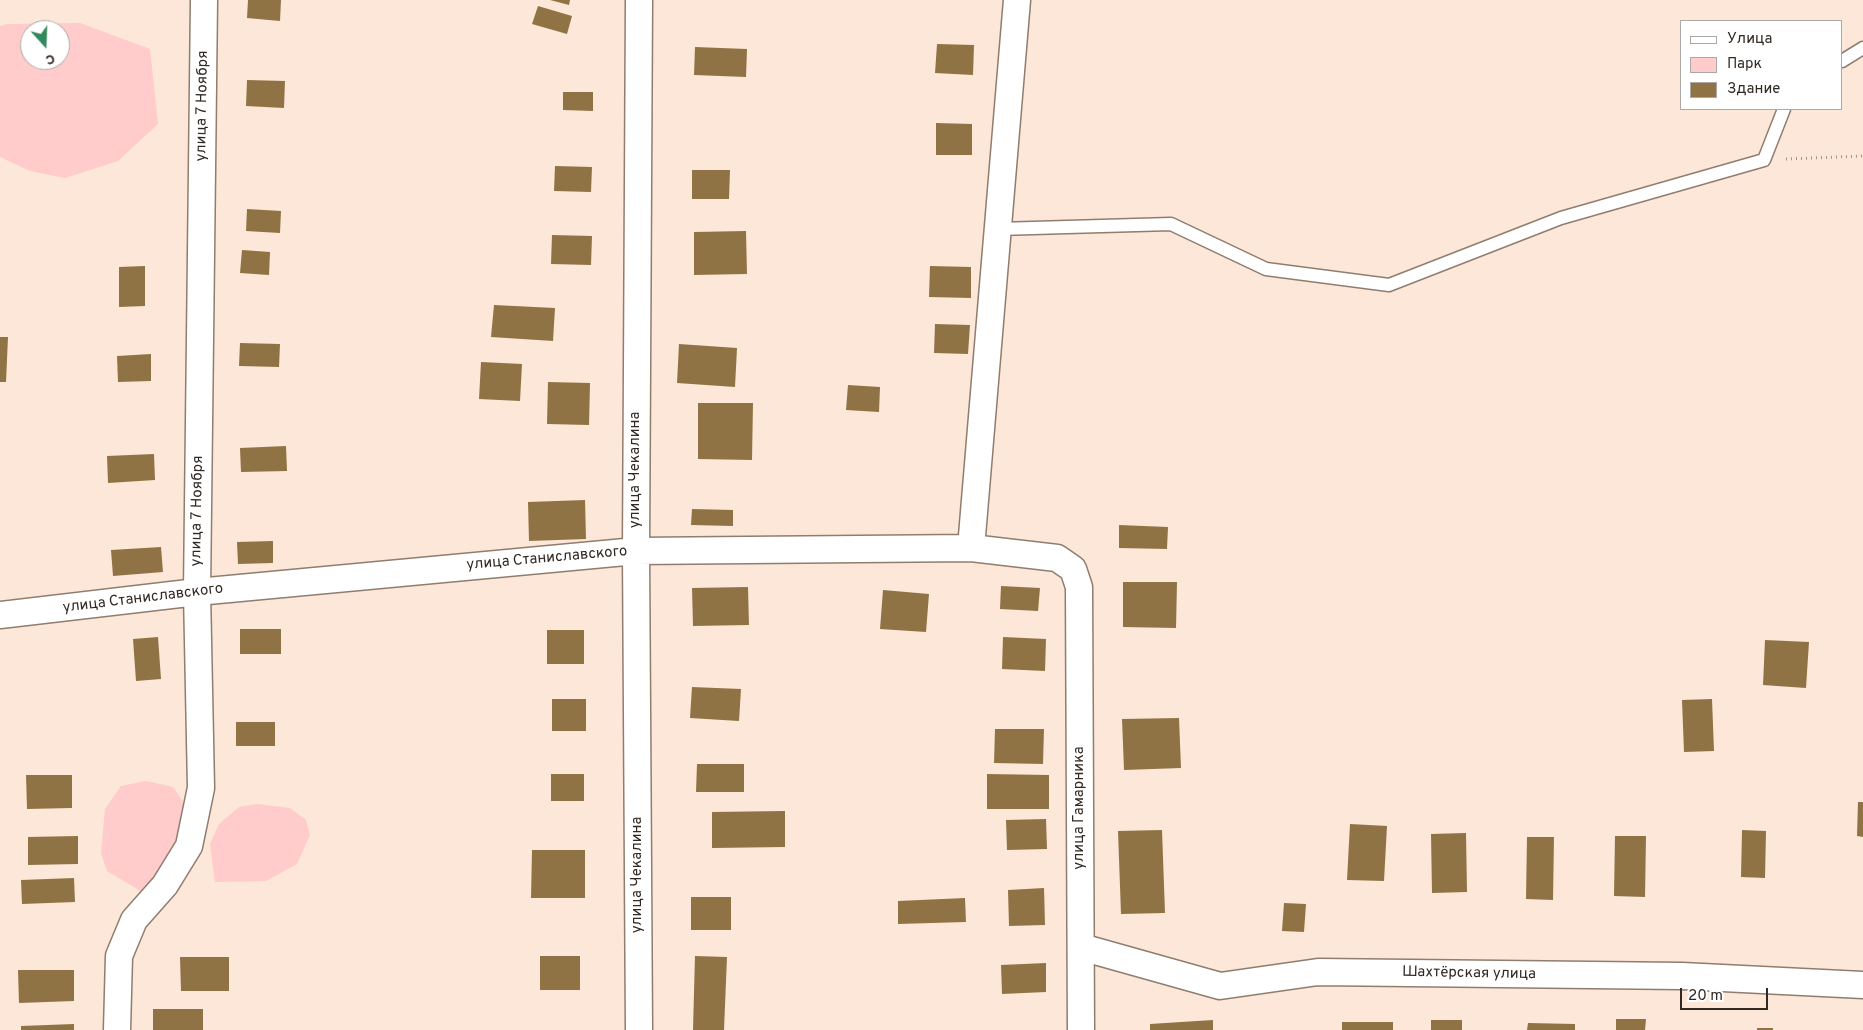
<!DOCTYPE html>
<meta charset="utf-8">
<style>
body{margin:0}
#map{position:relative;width:1863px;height:1030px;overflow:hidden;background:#fce7d8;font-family:Overpass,sans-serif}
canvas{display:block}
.legend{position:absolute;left:1680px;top:20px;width:162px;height:90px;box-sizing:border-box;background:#fff;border:1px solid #ada9a7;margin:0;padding:6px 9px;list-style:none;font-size:15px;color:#312923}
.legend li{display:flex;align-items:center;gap:10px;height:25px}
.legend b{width:25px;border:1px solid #ada9a7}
.north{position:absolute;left:20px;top:20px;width:50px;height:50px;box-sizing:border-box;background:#fff;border:1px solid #ada9a7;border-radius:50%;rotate:160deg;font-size:14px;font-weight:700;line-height:20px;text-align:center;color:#312923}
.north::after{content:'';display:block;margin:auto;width:18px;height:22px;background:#33895d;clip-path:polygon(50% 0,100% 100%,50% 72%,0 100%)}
.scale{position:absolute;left:1680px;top:988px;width:88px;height:22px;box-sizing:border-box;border:2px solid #312923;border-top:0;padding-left:6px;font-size:15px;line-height:18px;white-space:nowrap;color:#312923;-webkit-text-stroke:4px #fff;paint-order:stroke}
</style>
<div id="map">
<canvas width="1863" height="1030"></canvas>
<ul class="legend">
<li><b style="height:6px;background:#fff"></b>Улица</li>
<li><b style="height:14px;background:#ffcbcb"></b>Парк</li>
<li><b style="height:14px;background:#907344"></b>Здание</li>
</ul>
<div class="north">С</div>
<div class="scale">20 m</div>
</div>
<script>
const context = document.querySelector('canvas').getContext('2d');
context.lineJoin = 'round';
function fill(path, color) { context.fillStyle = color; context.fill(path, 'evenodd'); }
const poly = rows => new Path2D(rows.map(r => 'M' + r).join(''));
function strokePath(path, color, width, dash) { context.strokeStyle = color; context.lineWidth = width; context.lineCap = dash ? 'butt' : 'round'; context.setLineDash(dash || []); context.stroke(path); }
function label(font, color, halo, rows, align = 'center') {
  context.font = font + ' Overpass,sans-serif'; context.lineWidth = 4; context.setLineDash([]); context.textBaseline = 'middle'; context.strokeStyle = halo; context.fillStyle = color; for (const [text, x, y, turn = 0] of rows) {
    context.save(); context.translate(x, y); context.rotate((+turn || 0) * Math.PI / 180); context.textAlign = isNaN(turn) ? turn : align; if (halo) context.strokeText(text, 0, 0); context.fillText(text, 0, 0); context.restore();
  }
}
fill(poly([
 [80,23,150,49,158,124,118,161,65,178,30,171,0,157,0,26,8,24],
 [30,30,60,30,60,60,30,60],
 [146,781,173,787,182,800,186,820,175,860,144,893,107,871,101,853,105,809,121,786],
 [257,804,290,808,306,820,310,835,297,864,266,881,215,882,210,844,219,824,239,807]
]), '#ffcbcb');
fill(poly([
 [248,0,281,0,280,21,247,18],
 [550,0,570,0,569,5],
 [538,6,572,16,567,34,532,24],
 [937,44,974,45,973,75,935,73],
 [695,47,747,49,746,77,694,75],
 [247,80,285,81,284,108,246,106],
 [563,92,593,92,593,111,563,110],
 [936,123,972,124,972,155,936,155],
 [555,166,592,167,591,192,554,191],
 [692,170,730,170,729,199,692,199],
 [247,209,281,211,280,233,246,231],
 [746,231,747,274,694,275,694,232],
 [552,235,592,236,591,265,551,264],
 [242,250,270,252,269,275,240,273],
 [145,266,145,306,119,307,119,267],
 [930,266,971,267,971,298,929,297],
 [494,305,555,308,553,341,491,337],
 [935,324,970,325,968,354,934,353],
 [0,337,8,337,6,382,0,382],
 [240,343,280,344,279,367,239,366],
 [679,344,737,348,735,387,677,383],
 [151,354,151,381,118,382,117,356],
 [481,362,522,364,520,401,479,399],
 [548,382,590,383,589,425,547,424],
 [848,385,880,387,879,412,846,410],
 [698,403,753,403,752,460,698,459],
 [286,446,287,471,241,472,240,448],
 [154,454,155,480,108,483,107,456],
 [585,500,586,539,529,541,528,502],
 [692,509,733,510,733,526,691,525],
 [1119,525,1168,527,1167,549,1119,548],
 [273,541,273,563,238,564,237,542],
 [161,547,163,572,113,576,111,550],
 [1123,582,1177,582,1176,628,1123,627],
 [1001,586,1040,588,1038,611,1000,609],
 [748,587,749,625,693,626,692,588],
 [883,590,929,594,926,632,880,629],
 [240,629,281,629,281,654,240,654],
 [547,630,584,630,584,664,547,664],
 [158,637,161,679,136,681,133,639],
 [1003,637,1046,639,1045,671,1002,669],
 [1765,640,1809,642,1806,688,1763,685],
 [692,687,741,689,739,721,690,718],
 [552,699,586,699,586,731,552,731],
 [1712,699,1714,751,1684,752,1682,700],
 [1179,718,1181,768,1124,770,1122,719],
 [236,722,275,722,275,746,236,746],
 [995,729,1044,729,1043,764,994,763],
 [697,764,744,764,744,792,696,792],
 [551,774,584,774,584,801,551,801],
 [987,774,1049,775,1049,809,987,809],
 [26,775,72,775,72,808,27,809],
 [1858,802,1863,802,1863,837,1857,836],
 [785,811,785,847,712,848,712,812],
 [1046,819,1047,849,1007,850,1006,820],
 [1350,824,1387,826,1384,881,1347,880],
 [1162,830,1165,913,1121,914,1118,831],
 [1742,830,1766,831,1765,878,1741,877],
 [1466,833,1467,892,1432,893,1431,834],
 [78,836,78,864,28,865,28,837],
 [1615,836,1646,836,1645,897,1614,896],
 [1527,837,1554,837,1553,900,1526,899],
 [532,850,585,850,585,898,531,898],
 [74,878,75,902,22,904,21,880],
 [1044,888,1045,925,1009,926,1008,890],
 [691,897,731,897,731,930,691,930],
 [965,898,966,922,898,924,898,901],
 [1284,903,1306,904,1304,932,1282,931],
 [540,956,580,956,580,990,540,990],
 [695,956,727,957,724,1030,693,1030],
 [180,957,229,957,229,991,181,991],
 [1046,963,1046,992,1002,994,1001,965],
 [18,970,74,970,74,1001,19,1003],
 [153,1009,203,1009,203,1030,153,1030],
 [1616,1019,1646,1019,1645,1030,1616,1030],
 [1213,1020,1213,1030,1150,1030,1150,1024],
 [1431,1020,1462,1020,1462,1030,1431,1030],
 [1342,1022,1393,1022,1393,1030,1342,1030],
 [1528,1023,1575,1024,1575,1030,1527,1030],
 [74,1024,74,1030,21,1030,21,1026],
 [1757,1028,1773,1028,1773,1030,1757,1030]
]), '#907344');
const lane = poly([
 [1842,61,1863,48],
 [998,229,1171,224,1266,269,1389,285,1561,218,1764,160,1784,109]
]);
const street = poly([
 [639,0,636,551,639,1030],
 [971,548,1017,0],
 [0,615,197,592,636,551,971,548,1057,558,1073,569,1079,587,1081,1030],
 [1081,947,1220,986,1318,972,1682,976,1863,985],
 [117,1030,119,956,134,920,165,885,189,846,201,788,197,592,204,0]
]);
strokePath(lane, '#8f7d70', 15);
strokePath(street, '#8f7d70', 29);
strokePath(poly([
 [1786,159,1863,156]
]), '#a29388', 3, [1, 4]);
strokePath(lane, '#fff', 12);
strokePath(street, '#fff', 26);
label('15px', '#312923', '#fff', [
 ["улица 7 Ноября",203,106,-89],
 ["улица Чекалина",636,470,-90],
 ["улица 7 Ноября",198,511,-89],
 ["улица Станиславского",547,559,-5],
 ["улица Станиславского",143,599,-7],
 ["улица Гамарника",1080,808,-90],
 ["улица Чекалина",638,875,-90],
 ["Шахтёрская улица",1469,974,1]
]);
</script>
